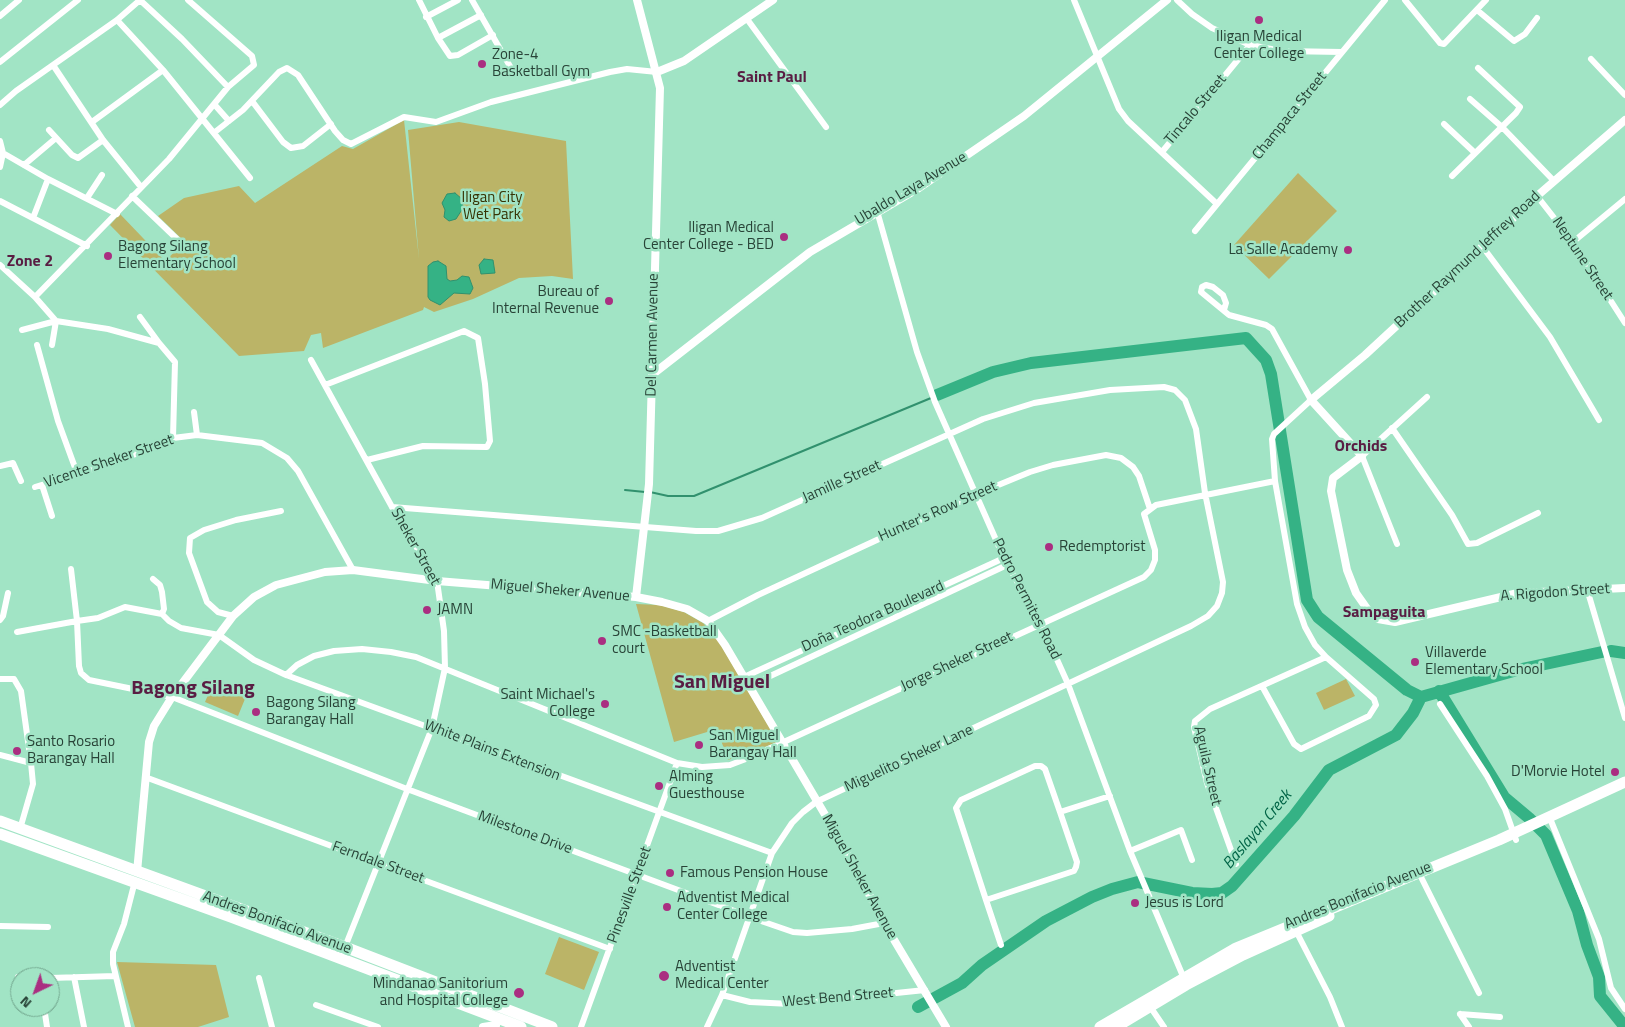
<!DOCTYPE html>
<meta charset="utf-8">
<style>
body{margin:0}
#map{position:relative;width:1625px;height:1027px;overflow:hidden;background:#a1e4c5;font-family:"Titillium Web",sans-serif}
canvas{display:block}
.north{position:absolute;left:10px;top:967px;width:50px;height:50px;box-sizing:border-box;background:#a1e4c5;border:1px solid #71a48c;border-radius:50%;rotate:222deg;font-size:14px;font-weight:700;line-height:20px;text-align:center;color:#284337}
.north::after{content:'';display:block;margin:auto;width:18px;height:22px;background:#aa2e81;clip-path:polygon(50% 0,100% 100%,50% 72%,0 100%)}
</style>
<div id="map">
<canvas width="1625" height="1027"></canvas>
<div class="north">N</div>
</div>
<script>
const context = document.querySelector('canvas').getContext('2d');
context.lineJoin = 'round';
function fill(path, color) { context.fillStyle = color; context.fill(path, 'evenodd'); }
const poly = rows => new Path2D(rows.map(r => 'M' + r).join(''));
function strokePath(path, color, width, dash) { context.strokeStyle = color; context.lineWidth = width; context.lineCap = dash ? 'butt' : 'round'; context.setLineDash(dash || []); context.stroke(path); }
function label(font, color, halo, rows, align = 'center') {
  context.font = font + ' "Titillium Web",sans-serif'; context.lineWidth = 5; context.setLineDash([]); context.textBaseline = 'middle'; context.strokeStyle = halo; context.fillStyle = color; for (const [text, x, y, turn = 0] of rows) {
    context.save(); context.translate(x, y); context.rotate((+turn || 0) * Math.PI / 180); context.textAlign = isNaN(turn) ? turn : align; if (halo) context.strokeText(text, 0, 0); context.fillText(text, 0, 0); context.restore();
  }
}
fill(poly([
 [404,120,419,259,408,130,459,122,566,141,573,279,552,276,519,278,473,299,434,312,424,307,423,310,323,348,321,333,311,335,304,351,239,356,110,225,120,214,165,261,185,242,158,216,184,198,239,186,255,203,342,146,353,149],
 [1298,173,1337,211,1269,279,1234,245],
 [636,604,660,605,684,612,703,623,715,635,778,742,728,760,717,729,674,742],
 [1346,679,1355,696,1324,710,1316,693],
 [214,681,247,694,238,716,205,702],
 [559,937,599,952,584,990,545,974],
 [117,962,216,965,229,1017,198,1027,135,1027]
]), '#bbb467');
const water = poly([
 [455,193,462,199,463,208,456,219,449,221,444,217,445,210,442,203,447,194,455,193],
 [484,259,493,260,495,273,481,274,479,265,484,259],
 [438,261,446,266,447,279,450,281,457,280,462,276,469,277,473,288,470,294,454,293,440,305,430,300,428,297,428,266,433,262,438,261]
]);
fill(water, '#35b285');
strokePath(water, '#31916e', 1);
strokePath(poly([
 [625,490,645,492],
 [650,492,668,496,694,496,931,398]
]), '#31916e', 2);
strokePath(poly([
 [937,395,993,372,1031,363,1246,338,1266,360,1271,374,1307,600,1318,617,1407,690,1421,697,1517,670,1602,652],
 [1611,651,1625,653],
 [1439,691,1504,797,1529,818,1546,835,1578,911,1587,945,1599,977,1600,996,1625,1027],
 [918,1007,962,983,982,965,1046,921,1092,897,1112,889,1138,882,1192,893,1212,894,1222,893,1232,886,1294,816,1329,770,1396,735,1413,713,1421,697]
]), '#35b285', 12);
strokePath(poly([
 [140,0,182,39,228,87],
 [419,0,438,38,450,56,458,55,493,35],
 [472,0,511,68],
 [1074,0,1119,109,1128,121,1217,204],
 [1177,0,1192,14,1212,28,1250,45,1282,51,1342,52],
 [1405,0,1440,43,1444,44,1486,0],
 [1477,10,1514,41,1525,34,1537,18],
 [0,16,19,0],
 [426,17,458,0],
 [747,19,826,127],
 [117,20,163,70,250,178],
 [438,38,481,15],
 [1591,59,1625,95],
 [0,62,78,0],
 [53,65,103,140,141,187],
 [1470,99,1502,127,1554,181],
 [252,101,283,142,291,148,303,146,331,124],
 [214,104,229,121],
 [0,105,16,91,117,20,140,0],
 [92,122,163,70],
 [1444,124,1475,153],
 [49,130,72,155,78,158,103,140],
 [215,132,243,110,279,72,287,68,298,75,335,131,343,140,351,144,404,117,436,122,491,102,610,72,627,69,657,72],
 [0,141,3,153,0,167],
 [1162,152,1250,45],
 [3,153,48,179,117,214],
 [24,165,56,138],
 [1452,176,1516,113,1520,107,1478,68],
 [132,196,178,240],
 [1537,196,1573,242,1625,323],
 [87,198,102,175],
 [0,201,87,246],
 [877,211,917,352,935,402,1004,558,1041,624,1068,684,1130,851,1185,981],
 [33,218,48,179],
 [1195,231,1385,0],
 [1573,242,1625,199],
 [1482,246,1550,337,1599,420],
 [0,265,35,297,56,321,108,329,159,343,175,362,173,438],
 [35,297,169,159,228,87,254,65,252,56,188,0],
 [140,317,159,343],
 [22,330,56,321,52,345],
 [37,345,58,421,77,473],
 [311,360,392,507,437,581,444,631,445,668,432,728,345,947],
 [325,385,464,331,478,338,485,384,490,441,487,447,423,446,367,460],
 [194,412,197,435],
 [1392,428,1452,515,1468,544,1477,543,1538,513],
 [0,466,13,463,21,481],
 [42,485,52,516],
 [35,487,119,461,173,438,197,435,262,443,287,458,298,471,353,570],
 [392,507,696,531,718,531,762,518,983,419,1034,403,1110,390,1164,387,1175,390,1185,400,1196,429,1205,493,1223,582,1222,593,1217,606,1208,616,1191,626,816,802,803,812,792,823,772,853,722,995,707,1027],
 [1397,544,1362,456,1427,397],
 [71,569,77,621,98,618,125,607,162,614],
 [153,579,160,585,162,592,164,609,162,614,169,621,181,628,219,635,254,660,286,675,772,853],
 [1587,589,1625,718],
 [233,616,218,612,207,602,189,553,190,538,204,530,236,520,281,511],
 [0,620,3,616,8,593],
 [708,621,758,595,974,495,1030,472,1053,465,1106,455,1121,458,1133,467,1139,476,1150,509],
 [17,632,77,621,79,666,81,673,89,680,172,697,407,789,764,922,793,932,807,933,852,929,884,923],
 [286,675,297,665,314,656,334,651,362,649,391,652,416,657,677,763,702,767,730,765,751,757,1144,577,1151,570,1155,560,1155,550,1144,514,1156,505,1275,481,1272,439,1274,434,1311,400,1272,329,1266,325,1229,315,1201,292,1202,287,1206,285,1213,287,1223,295,1226,303,1224,310],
 [744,677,1004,558],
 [0,679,14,679,21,691,31,763,33,784,20,829],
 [749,686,1007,565],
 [1262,686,1294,744,1301,749,1369,716,1376,705,1374,699,1326,657,1315,645,1305,627,1297,604,1275,481],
 [1440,704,1487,776,1505,809,1516,840],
 [0,755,31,763],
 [145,777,610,949],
 [1060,812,1110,796],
 [1549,816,1599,939,1611,988,1625,1009],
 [1130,851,1181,830,1192,860],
 [1236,864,1207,783,1194,727,1195,721,1210,709,1326,657],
 [1421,877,1479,993],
 [986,900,1074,871,1076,867,1077,862,1060,812,1045,769,1041,766,1035,766,961,800,956,808,986,900,1001,945],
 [0,926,48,927],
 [1295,929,1330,997,1342,1027],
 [18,977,20,977],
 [74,977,84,1027],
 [50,978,115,976],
 [259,978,272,1027],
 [722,995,750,1002,791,1004,925,990],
 [316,1005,378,1027],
 [1149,1005,1164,1027],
 [44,1007,47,1027],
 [1460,1014,1500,1017],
 [1460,1014,1469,1027],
 [128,1027,113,964,113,952,124,924,135,881],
 [581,1027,677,763]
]), '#fff', 6);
strokePath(poly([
 [657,72,684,61,773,0],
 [1625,120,1537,196,1365,355,1311,400,1362,456,1333,478,1331,491,1347,570,1356,593,1368,610,1378,619,1395,622,1518,593,1625,588],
 [653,374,810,252,919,188,1024,116,1167,0],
 [636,597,649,484,660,88,637,0],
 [137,872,149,742,154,726,172,697,233,616,254,597,276,585,325,572,353,570,437,581,636,597,662,602,687,609,708,621,725,645,847,852,884,923,946,1027],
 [483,1027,496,1025]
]), '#fff', 8);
strokePath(poly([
 [0,821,345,947,552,1027],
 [0,834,231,917,521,1027],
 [1100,1027,1236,948,1499,840,1625,782],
 [1116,1027,1186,985,1243,955,1329,916]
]), '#fff', 11);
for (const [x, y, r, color] of [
 [1259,20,5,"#aa2e81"],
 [482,64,5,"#aa2e81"],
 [784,237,5,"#aa2e81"],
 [1348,250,5,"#aa2e81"],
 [108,256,5,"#aa2e81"],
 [609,301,5,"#aa2e81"],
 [1049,547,5,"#aa2e81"],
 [427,610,5,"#aa2e81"],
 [602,641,5,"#aa2e81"],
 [1415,662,5,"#aa2e81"],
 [605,704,5,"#aa2e81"],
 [256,712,5,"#aa2e81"],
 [699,745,5,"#aa2e81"],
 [17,751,5,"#aa2e81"],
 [1615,772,5,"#aa2e81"],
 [659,786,5,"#aa2e81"],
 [670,873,5,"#aa2e81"],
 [1135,903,5,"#aa2e81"],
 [667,907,5,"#aa2e81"],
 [664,976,6,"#aa2e81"],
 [519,993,6,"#aa2e81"]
]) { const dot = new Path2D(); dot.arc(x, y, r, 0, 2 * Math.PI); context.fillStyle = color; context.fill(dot); strokePath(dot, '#a1e4c5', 2); }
label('15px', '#284337', '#a1e4c5', [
 ["Iligan Medical",1259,37,"center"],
 ["Center College",1259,54,"center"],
 ["Zone-4",492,55],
 ["Basketball Gym",492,72],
 ["Iligan Medical",774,228,"right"],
 ["Center College - BED",774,245,"right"],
 ["Bagong Silang",118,247],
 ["Elementary School",118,264],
 ["La Salle Academy",1338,250,"right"],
 ["Bureau of",599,292,"right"],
 ["Internal Revenue",599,309,"right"],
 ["Redemptorist",1059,547],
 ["JAMN",437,610],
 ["SMC -Basketball",612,632],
 ["court",612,649],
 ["Villaverde",1425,653],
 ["Elementary School",1425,670],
 ["Saint Michael's",595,695,"right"],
 ["College",595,712,"right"],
 ["Bagong Silang",266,703],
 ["Barangay Hall",266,720],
 ["San Miguel",709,736],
 ["Barangay Hall",709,753],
 ["Santo Rosario",27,742],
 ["Barangay Hall",27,759],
 ["D'Morvie Hotel",1605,772,"right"],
 ["Alming",669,777],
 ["Guesthouse",669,794],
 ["Famous Pension House",680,873],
 ["Adventist Medical",677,898],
 ["Center College",677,915],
 ["Jesus is Lord",1145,903],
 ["Adventist",675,967],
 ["Medical Center",675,984],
 ["Mindanao Sanitorium",508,984,"right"],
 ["and Hospital College",508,1001,"right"]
], 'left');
label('15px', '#284337', '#a1e4c5', [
 ["Tincalo Street",1196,110,-50],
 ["Champaca Street",1290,116,-51],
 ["Ubaldo Laya Avenue",911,189,-31],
 ["Neptune Street",1582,259,56],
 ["Brother Raymund Jeffrey Road",1468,260,-43],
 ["Del Carmen Avenue",653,335,-89],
 ["Vicente Sheker Street",109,462,-19],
 ["Jamille Street",842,482,-24],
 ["Hunter's Row Street",938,512,-24],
 ["Sheker Street",415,547,61],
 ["Miguel Sheker Avenue",560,591,5],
 ["A. Rigodon Street",1555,593,-4],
 ["Pedro Permites Road",1026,599,63],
 ["Doña Teodora Boulevard",873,617,-24],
 ["Jorge Sheker Street",957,662,-25],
 ["White Plains Extension",492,751,21],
 ["Miguelito Sheker Lane",909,759,-25],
 ["Aguila Street",1207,766,77],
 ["Milestone Drive",525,833,20],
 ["Ferndale Street",378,863,20],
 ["Miguel Sheker Avenue",859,877,61],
 ["Pinesville Street",630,895,-70],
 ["Andres Bonifacio Avenue",1358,896,-22],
 ["Andres Bonifacio Avenue",277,923,20],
 ["West Bend Street",838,998,-5]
]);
label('15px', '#373304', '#a1e4c5', [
 ["Iligan City",492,198],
 ["Wet Park",492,215]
]);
label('bold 16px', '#591d43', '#a1e4c5', [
 ["Saint Paul",772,78],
 ["Zone 2",30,262],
 ["Orchids",1361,447],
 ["Sampaguita",1384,613]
]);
label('italic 16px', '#006446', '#a1e4c5', [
 ["Baslayan Creek",1258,830,-50]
]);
label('bold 20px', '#591d43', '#a1e4c5', [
 ["San Miguel",722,683],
 ["Bagong Silang",193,689]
]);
</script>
